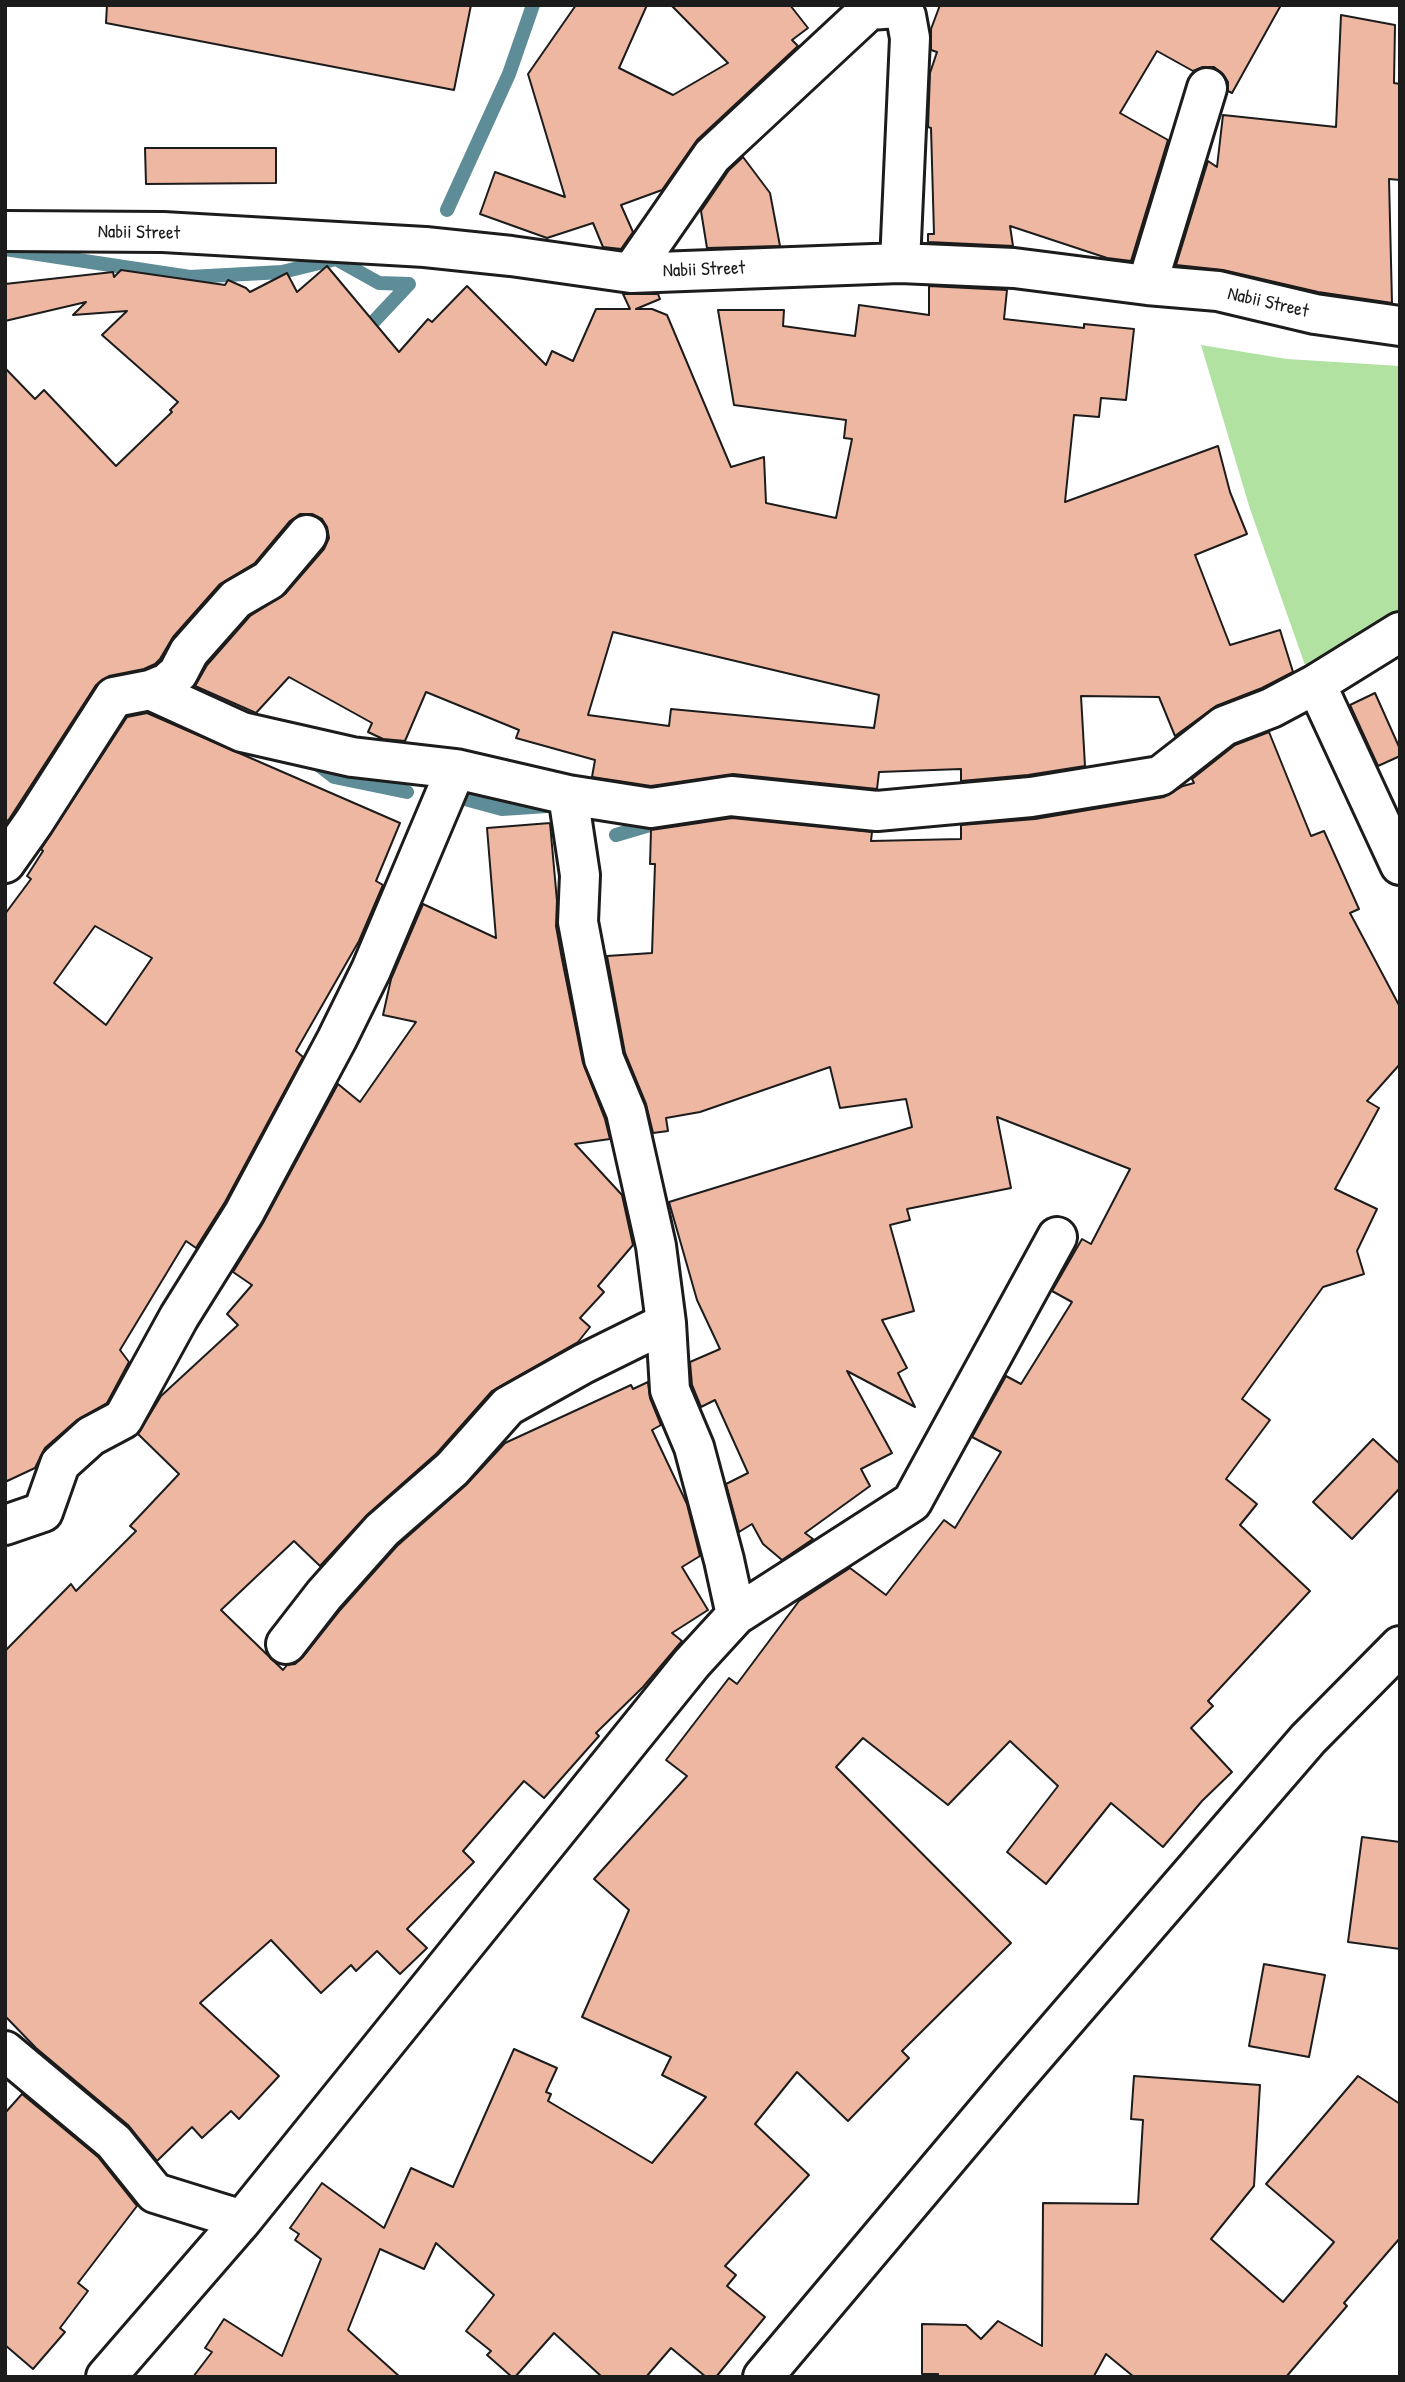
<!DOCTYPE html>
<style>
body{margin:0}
#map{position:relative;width:1405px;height:2382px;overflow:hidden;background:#fff;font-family:"Patrick Hand",sans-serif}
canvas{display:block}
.frame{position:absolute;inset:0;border:7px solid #1c1c1c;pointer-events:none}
</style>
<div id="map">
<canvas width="1405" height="2382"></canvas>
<div class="frame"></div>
</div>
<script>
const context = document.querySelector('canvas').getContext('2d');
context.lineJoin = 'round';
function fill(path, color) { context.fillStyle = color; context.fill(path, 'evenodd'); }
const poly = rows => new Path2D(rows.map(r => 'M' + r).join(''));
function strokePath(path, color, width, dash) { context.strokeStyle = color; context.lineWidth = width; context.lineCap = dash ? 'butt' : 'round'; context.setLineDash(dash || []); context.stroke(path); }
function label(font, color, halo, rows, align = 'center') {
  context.font = font + ' "Patrick Hand",sans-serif'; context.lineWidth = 7; context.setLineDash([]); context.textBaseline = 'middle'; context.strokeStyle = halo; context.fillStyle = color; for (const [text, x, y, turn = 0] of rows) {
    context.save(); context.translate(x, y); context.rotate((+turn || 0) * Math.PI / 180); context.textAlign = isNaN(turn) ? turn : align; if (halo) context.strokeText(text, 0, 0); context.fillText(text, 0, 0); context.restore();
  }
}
fill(poly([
 [1201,345,1287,359,1400,366,1400,648,1318,702,1250,509]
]), '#b1e2a2');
strokePath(poly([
 [447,210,509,74,533,5],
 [5,249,190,277,282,272,336,259,379,283,409,284],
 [362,334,409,284],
 [311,759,334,777,407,792],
 [465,799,502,809,547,806],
 [616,835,660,822]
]), '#5e8c97', 14);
const building = poly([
 [107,5,471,5,454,90,106,23,107,5],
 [576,5,647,5,619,68,673,95,728,63,671,5,790,5,808,28,792,40,798,46,697,140,662,190,621,205,633,232,621,249,603,247,593,223,547,238,480,214,495,172,565,197,528,74,576,5],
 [940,5,1281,5,1232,93,1228,91,1228,82,1223,74,1214,67,1203,67,1193,71,1157,51,1120,113,1168,140,1131,261,1107,258,1010,226,1013,246,928,242,928,234,934,234,931,128,928,127,930,73,937,52,931,50,931,29,940,5],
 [1341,15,1395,25,1394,83,1400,84,1400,180,1389,179,1392,303,1318,292,1223,270,1176,265,1208,161,1217,167,1223,115,1336,127,1341,15],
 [145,148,276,148,276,183,146,184,145,148],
 [743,157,770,193,780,246,707,248,701,211,729,170,743,157],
 [327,266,399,352,428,319,432,322,467,286,546,365,552,351,573,361,596,309,630,309,623,294,658,294,660,299,636,309,652,309,667,315,731,467,764,457,766,503,836,518,852,439,844,438,846,420,734,405,718,310,784,310,783,326,855,336,859,305,929,315,929,286,1007,290,1004,319,1084,328,1084,324,1134,329,1126,400,1101,398,1099,417,1074,415,1065,502,1218,446,1230,492,1247,534,1195,555,1230,645,1280,630,1293,672,1262,688,1216,706,1175,736,1159,697,1081,696,1085,766,1028,775,961,781,961,769,879,772,877,789,733,774,651,786,592,777,595,760,516,738,519,730,426,692,405,741,383,739,368,732,372,723,289,677,256,713,195,686,207,665,250,616,285,594,324,549,329,538,327,527,322,519,312,514,300,514,290,521,255,563,220,584,173,637,160,659,155,664,144,669,109,676,96,685,8,821,5,819,5,368,35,399,44,390,116,466,172,412,170,410,178,402,102,335,127,311,73,315,86,302,5,321,5,284,113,272,114,277,121,270,225,285,228,280,246,288,250,292,287,273,297,292,327,266],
 [613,632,879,695,874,728,671,709,669,726,588,715,613,632],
 [1375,693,1400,749,1400,756,1378,766,1350,705,1375,693],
 [147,713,400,823,376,881,383,885,359,941,296,1051,303,1057,225,1202,196,1248,186,1241,120,1350,129,1362,107,1403,77,1420,45,1448,35,1468,5,1482,5,914,31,879,27,876,43,851,41,849,127,717,147,713],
 [95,926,152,958,106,1025,54,983,95,926],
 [1269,732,1311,836,1324,831,1359,909,1350,913,1400,1007,1400,1064,1367,1101,1379,1108,1335,1189,1377,1209,1357,1251,1364,1274,1323,1287,1242,1399,1270,1420,1226,1479,1257,1504,1240,1525,1310,1591,1208,1701,1213,1706,1191,1728,1232,1772,1202,1801,1163,1847,1111,1803,1046,1884,1007,1852,1058,1786,1010,1741,948,1805,863,1738,836,1767,1011,1943,902,2051,909,2058,848,2121,797,2072,755,2124,809,2175,725,2266,736,2275,727,2286,765,2317,716,2377,706,2377,671,2348,646,2377,602,2377,554,2333,515,2377,512,2377,487,2355,491,2351,466,2331,494,2295,436,2243,424,2269,380,2249,348,2330,400,2377,193,2377,212,2352,205,2348,224,2319,282,2356,321,2259,295,2240,299,2234,290,2228,322,2183,384,2228,411,2168,453,2187,514,2049,557,2068,546,2092,551,2094,548,2101,652,2163,706,2097,662,2075,671,2057,582,2017,629,1910,594,1879,687,1776,666,1760,729,1678,737,1684,799,1601,850,1568,886,1595,944,1520,955,1528,1001,1452,972,1437,1006,1376,1021,1384,1072,1302,1052,1291,1082,1239,1091,1244,1130,1169,997,1117,1011,1188,907,1209,910,1220,890,1225,914,1311,882,1320,907,1368,898,1373,915,1407,847,1371,892,1453,861,1469,870,1486,805,1533,813,1539,782,1560,763,1544,752,1524,739,1532,726,1484,748,1473,715,1400,701,1407,692,1385,690,1362,720,1349,697,1300,669,1202,912,1127,906,1099,840,1108,830,1067,700,1112,666,1118,668,1131,653,1133,646,1104,625,1053,607,956,652,953,655,864,650,864,651,830,732,818,872,832,871,841,961,839,961,825,1035,819,1164,797,1183,786,1194,783,1192,779,1235,745,1269,732],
 [550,823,557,901,556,926,562,959,583,1063,605,1119,610,1139,575,1144,622,1195,633,1245,598,1286,604,1292,580,1318,590,1327,578,1342,492,1391,437,1453,368,1514,320,1566,294,1541,221,1610,283,1670,287,1665,295,1664,303,1657,341,1609,397,1546,466,1485,505,1443,631,1385,633,1389,648,1382,650,1398,661,1425,652,1430,687,1504,700,1556,682,1567,708,1610,672,1633,682,1641,643,1687,596,1733,599,1736,544,1798,524,1781,463,1851,474,1862,407,1929,427,1948,400,1974,377,1951,356,1971,351,1965,321,1993,271,1940,200,2003,279,2076,239,2119,231,2111,202,2138,192,2127,157,2161,128,2125,36,2048,5,2016,5,1651,71,1584,76,1591,136,1531,130,1526,179,1474,138,1434,161,1396,238,1325,227,1314,252,1285,233,1272,263,1223,338,1084,360,1102,416,1022,383,1015,391,979,423,904,496,938,487,828,550,823],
 [1373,1439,1400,1464,1400,1488,1352,1539,1313,1502,1373,1439],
 [1362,1837,1400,1842,1400,1949,1348,1942,1362,1837],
 [1264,1964,1325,1975,1309,2057,1249,2046,1264,1964],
 [1134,2076,1260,2085,1254,2186,1211,2239,1283,2302,1334,2242,1266,2184,1358,2076,1400,2104,1400,2238,1344,2303,1347,2306,1286,2377,1134,2377,1106,2354,1094,2376,1096,2377,938,2377,938,2374,922,2374,922,2324,966,2325,981,2339,998,2321,1042,2346,1043,2203,1138,2204,1143,2120,1131,2119,1134,2076],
 [22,2094,98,2157,137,2206,78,2283,88,2291,60,2328,65,2332,33,2369,5,2345,5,2113,22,2094]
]);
fill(building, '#edb7a2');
strokePath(building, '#1c1c1c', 2);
const minor = poly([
 [5,231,163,232,425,247,511,256,631,273,900,263,1014,268,1147,285,1218,291,1315,314,1400,326],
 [631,273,712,156,869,10,898,8,906,16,910,38,900,263],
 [1147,285,1207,88],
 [1316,684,1400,865],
 [150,690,242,732,352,757,456,769,568,795,651,808,731,796,877,811,1031,797,1160,776,1224,726,1271,708,1316,684,1400,632],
 [5,863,34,822,114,697,150,690,167,683,178,673,189,652,236,599,269,580,307,535],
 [5,1525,43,1512,60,1464,91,1436,123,1419,179,1317,244,1213,337,1039,371,970,456,769],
 [736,1615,912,1502,1057,1237],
 [286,1644,324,1595,382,1530,452,1469,508,1406,583,1364,666,1323],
 [5,2051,114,2142,155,2193,242,2220],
 [106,2377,242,2220,692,1663,736,1615,724,1560,694,1447,670,1390,666,1323,656,1246,626,1112,604,1059,578,922,580,875,568,795],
 [763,2377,1010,2084,1308,1739,1400,1646]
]);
strokePath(minor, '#1c1c1c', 44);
strokePath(minor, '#fff', 38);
label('19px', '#1c1c1c', '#fff', [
 ["Nabii Street",139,233,1],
 ["Nabii Street",704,270,-2],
 ["Nabii Street",1268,303,13]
]);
</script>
